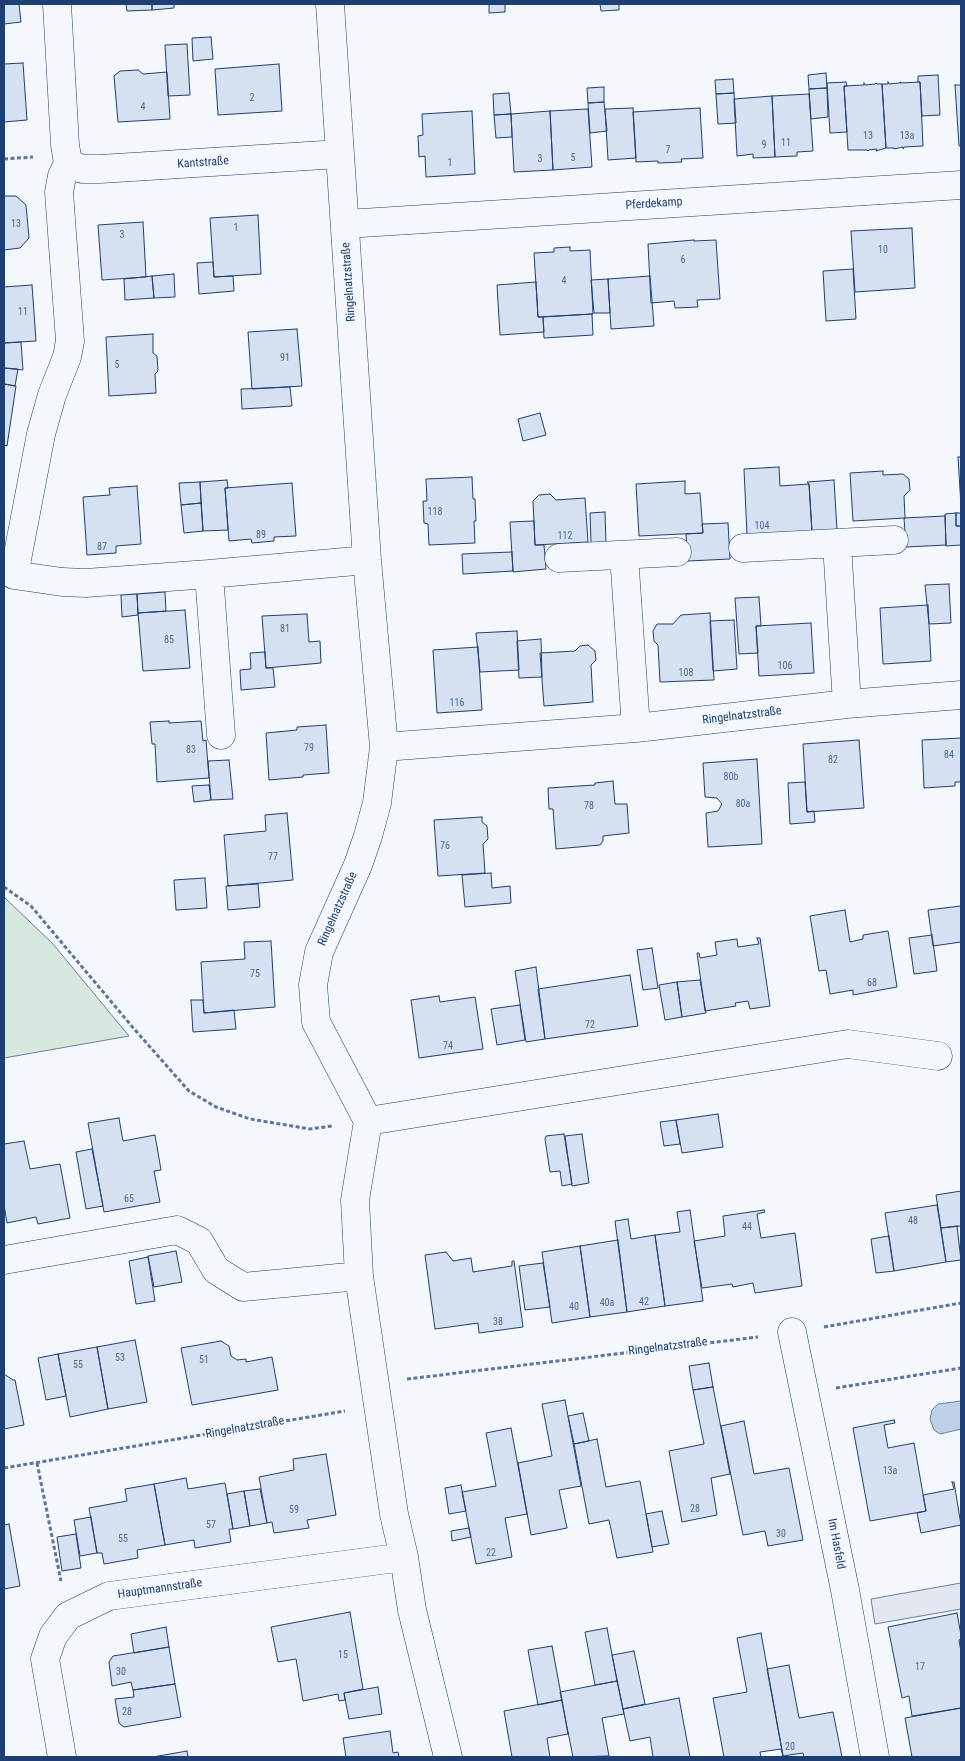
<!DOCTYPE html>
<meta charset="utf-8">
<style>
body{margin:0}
#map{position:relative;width:965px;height:1761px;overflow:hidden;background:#f4f7fb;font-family:"Roboto Condensed",sans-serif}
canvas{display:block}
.frame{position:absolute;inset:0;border:5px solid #1d3f73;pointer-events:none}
</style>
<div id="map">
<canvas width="965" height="1761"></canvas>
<div class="frame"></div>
</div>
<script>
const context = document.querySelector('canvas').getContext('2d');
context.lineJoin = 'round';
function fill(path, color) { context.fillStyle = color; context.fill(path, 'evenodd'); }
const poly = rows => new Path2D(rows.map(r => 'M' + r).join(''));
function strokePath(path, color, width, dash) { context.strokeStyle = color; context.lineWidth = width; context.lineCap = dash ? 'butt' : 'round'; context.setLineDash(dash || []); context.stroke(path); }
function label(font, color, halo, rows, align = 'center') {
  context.font = font + ' "Roboto Condensed",sans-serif'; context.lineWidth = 4; context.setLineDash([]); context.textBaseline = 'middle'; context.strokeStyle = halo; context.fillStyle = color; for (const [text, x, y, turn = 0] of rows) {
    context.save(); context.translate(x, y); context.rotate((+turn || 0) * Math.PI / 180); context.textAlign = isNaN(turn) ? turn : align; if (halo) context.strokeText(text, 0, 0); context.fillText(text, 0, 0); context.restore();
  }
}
const green = poly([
 [4,897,53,944,129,1036,4,1058,4,897]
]);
fill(green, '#d7e8df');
strokePath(green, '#687fa3', 1);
const parking = poly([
 [961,1583,961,1609,875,1624,871,1599,961,1583]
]);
fill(parking, '#e3e8f0');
strokePath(parking, '#687fa3', 1);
const water = poly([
 [961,1401,961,1429,940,1434,934,1430,930,1419,932,1410,938,1404,961,1401]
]);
fill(water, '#bed0e5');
strokePath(water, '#687fa3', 1);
const building = poly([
 [4,4,19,4,21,22,4,24,4,4],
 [126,4,152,4,152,10,127,11,126,4],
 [152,4,174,4,174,8,152,10,152,4],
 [489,4,505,4,505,12,489,13,489,4],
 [600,4,619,4,619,10,601,11,600,4],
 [211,37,213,59,193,61,192,38,211,37],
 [187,44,190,95,168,96,165,45,187,44],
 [23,63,27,120,4,122,4,64,23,63],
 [279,64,282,111,218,115,215,69,279,64],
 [138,70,143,74,167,72,170,119,118,122,114,76,120,71,138,70],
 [826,73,827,88,809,89,808,75,826,73],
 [938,75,940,115,922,116,920,82,918,82,918,76,938,75],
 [733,79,734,93,716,94,715,80,733,79],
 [846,82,847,86,844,86,847,132,830,133,827,83,846,82],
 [888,82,889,84,899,83,901,82,900,83,920,82,923,146,904,147,903,149,903,147,894,149,894,148,886,148,882,84,888,84,888,82],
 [864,83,865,85,875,84,876,83,877,84,882,84,886,148,876,151,877,149,869,150,868,151,867,150,848,150,844,86,864,85,864,83],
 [955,85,961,85,961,146,959,146,955,85],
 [604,87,604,102,588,103,587,88,604,87],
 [827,88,828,117,811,119,809,89,827,88],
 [509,93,511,114,494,115,493,94,509,93],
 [734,93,736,123,718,124,716,94,734,93],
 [809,94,813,151,797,152,797,156,775,157,772,96,809,94],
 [772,96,775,157,753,158,753,154,737,156,734,99,772,96],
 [604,102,607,131,590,133,588,103,604,102],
 [633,108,636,158,608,160,605,109,633,108],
 [700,108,703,158,681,159,682,162,658,163,658,161,636,162,633,112,700,108],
 [588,109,592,167,553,170,550,111,588,109],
 [472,111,475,174,426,177,425,156,419,157,418,136,423,135,422,114,472,111],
 [550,111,553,170,514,172,511,114,550,111],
 [511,114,512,137,496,138,494,115,511,114],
 [4,196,16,196,26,205,29,238,20,248,4,250,4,196],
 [258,215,261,274,214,277,210,218,258,215],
 [143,222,146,277,102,280,98,225,143,222],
 [912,228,915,288,855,292,851,231,912,228],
 [694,240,694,241,716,240,720,299,697,300,698,307,675,308,674,301,651,303,648,244,694,240],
 [570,247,570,251,590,250,593,314,538,317,534,253,554,252,554,248,570,247],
 [213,262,214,277,233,276,234,291,199,294,197,263,213,262],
 [853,269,856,319,826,321,823,271,853,269],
 [174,274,175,297,154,298,152,276,174,274],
 [152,276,154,298,125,300,124,279,152,276],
 [650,276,654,326,611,329,608,279,650,276],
 [608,279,610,313,594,313,591,280,608,279],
 [536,282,538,317,543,317,544,332,500,335,497,285,536,282],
 [32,285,36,341,4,343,4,287,32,285],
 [592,314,593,335,544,338,543,317,592,314],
 [297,329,302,386,252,389,248,332,297,329],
 [153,334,153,353,157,356,158,371,155,374,156,393,109,396,106,337,153,334],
 [21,342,23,370,4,368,4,343,21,342],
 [4,368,18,369,15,386,4,384,4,368],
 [4,384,16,386,7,446,4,445,4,384],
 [290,387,292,406,242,409,241,389,290,387],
 [540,413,546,435,523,441,518,419,540,413],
 [958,457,961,457,961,506,958,457],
 [779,467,780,486,809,484,812,532,747,535,744,469,779,467],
 [883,471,883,475,903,474,909,479,910,490,904,496,905,518,853,521,850,473,883,471],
 [472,477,473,499,475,499,476,521,474,521,475,543,429,545,428,524,424,523,423,501,427,501,426,479,472,477],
 [227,480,228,488,225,488,228,530,203,531,200,482,227,480],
 [834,480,837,530,812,532,809,484,807,482,834,480],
 [685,481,685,494,700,493,703,533,639,536,636,484,685,481],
 [200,482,201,503,181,505,179,483,200,482],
 [292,483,296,536,274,537,274,541,252,543,251,539,229,541,225,488,292,483],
 [137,486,141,544,116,546,116,553,87,555,83,497,110,495,109,488,137,486],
 [550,494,556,500,585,498,588,542,535,545,533,501,539,495,550,494],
 [201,503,203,531,184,533,181,505,201,503],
 [605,512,606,543,591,543,590,513,605,512],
 [956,513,961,513,961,526,956,526,956,513],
 [956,513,956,526,961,526,961,545,946,546,945,514,956,513],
 [945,516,946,545,906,547,904,518,945,516],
 [534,521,535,545,544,545,546,569,513,572,510,522,534,521],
 [728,523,730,559,688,561,686,534,703,533,702,524,728,523],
 [512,552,513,571,463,574,462,554,512,552],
 [949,584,951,623,929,624,925,585,949,584],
 [165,592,166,611,138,613,137,594,165,592],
 [137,594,138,615,122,617,121,595,137,594],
 [759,597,761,626,756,626,758,653,739,654,735,598,759,597],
 [928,605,931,661,883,664,880,608,928,605],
 [185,610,190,668,143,671,138,613,185,610],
 [710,613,714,680,660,682,658,645,654,641,653,631,657,624,673,624,681,615,710,613],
 [307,614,309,642,320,641,321,663,266,668,262,616,307,614],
 [734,620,737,669,713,671,710,621,734,620],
 [811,623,814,673,759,676,756,626,811,623],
 [517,631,519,670,480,672,476,633,517,631],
 [541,639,542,677,519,678,517,641,541,639],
 [588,645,595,651,596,660,591,665,593,702,544,706,540,653,575,651,580,646,588,645],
 [478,647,482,710,437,713,433,650,478,647],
 [265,652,266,668,273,668,275,687,241,690,240,670,251,669,250,653,265,652],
 [169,721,169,723,201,721,203,741,206,740,209,778,157,782,155,744,152,744,150,722,169,721],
 [326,725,329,773,303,775,303,777,269,780,266,733,297,730,297,727,326,725],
 [961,738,961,782,955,782,955,786,924,788,922,740,961,738],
 [859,740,864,808,807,812,803,744,859,740],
 [757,759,762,844,708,847,706,813,718,811,722,804,717,798,705,797,703,763,757,759],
 [229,760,233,799,211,800,208,761,229,760],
 [613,781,615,804,627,804,629,833,603,836,603,841,600,845,556,849,553,809,549,809,548,788,595,785,595,783,613,781],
 [805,782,807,812,814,811,815,822,790,824,788,783,805,782],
 [209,785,211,800,194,802,192,786,209,785],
 [287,813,293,880,228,886,224,835,266,831,265,815,287,813],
 [482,817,482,822,487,826,488,839,483,844,485,873,438,876,434,820,482,817],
 [491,873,492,888,510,886,511,903,465,907,462,875,491,873],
 [205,878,207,908,176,910,174,880,205,878],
 [258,884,260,907,228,910,226,886,258,884],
 [961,906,961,942,933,946,928,910,961,906],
 [845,910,850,942,863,939,863,935,888,931,897,987,853,995,853,990,830,994,826,970,819,971,810,916,845,910],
 [932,935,937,971,914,974,909,938,932,935],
 [757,938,760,938,770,1006,750,1009,748,1001,735,1003,736,1006,705,1011,697,953,699,953,700,958,717,955,715,942,737,939,738,947,759,944,757,938],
 [271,941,275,1007,204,1013,201,962,245,959,244,942,271,941],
 [652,948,658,988,643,990,637,950,652,948],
 [536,967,545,1039,526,1042,515,971,536,967],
 [630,975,638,1026,545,1039,538,989,630,975],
 [700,980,706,1013,682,1017,677,982,700,980],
 [677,982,682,1017,665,1020,659,985,677,982],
 [439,996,440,1002,475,997,483,1049,419,1058,411,1000,439,996],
 [191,1000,203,1000,204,1013,234,1010,236,1029,193,1032,191,1000],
 [520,1005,525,1040,497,1045,491,1009,520,1005],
 [718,1114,723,1147,682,1153,676,1120,718,1114],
 [119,1118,123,1141,155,1135,161,1170,154,1171,160,1202,104,1212,88,1123,119,1118],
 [676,1120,680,1144,664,1146,660,1122,676,1120],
 [564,1134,572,1184,562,1186,560,1171,550,1172,545,1139,546,1136,564,1134],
 [582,1134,589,1183,572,1186,565,1136,582,1134],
 [24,1141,30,1169,60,1164,70,1218,38,1224,36,1217,7,1223,4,1205,4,1144,24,1141],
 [92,1149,103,1206,86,1209,76,1152,92,1149],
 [961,1191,961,1226,941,1228,936,1195,961,1191],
 [937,1205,946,1262,894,1271,885,1213,937,1205],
 [690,1210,703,1301,665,1306,655,1235,680,1232,677,1212,690,1210],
 [764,1210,765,1212,757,1214,761,1238,795,1233,802,1286,755,1293,753,1283,733,1287,732,1284,702,1288,694,1241,725,1236,723,1216,764,1210],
 [628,1219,631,1239,655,1235,665,1306,627,1312,615,1221,628,1219],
 [957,1226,961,1260,946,1262,941,1228,957,1226],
 [889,1236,894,1271,876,1273,871,1239,889,1236],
 [618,1240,627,1312,590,1317,580,1246,618,1240],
 [580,1246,590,1317,552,1323,542,1252,580,1246],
 [176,1251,182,1282,154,1287,148,1256,176,1251],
 [446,1252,453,1261,471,1258,473,1272,512,1266,512,1261,514,1261,523,1327,479,1333,478,1323,435,1329,425,1255,446,1252],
 [148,1257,155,1301,136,1304,129,1261,148,1257],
 [543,1263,550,1307,525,1310,519,1266,543,1263],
 [135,1340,147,1402,108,1409,97,1347,135,1340],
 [221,1341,229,1346,231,1356,237,1360,246,1359,246,1362,272,1357,278,1390,192,1405,181,1348,221,1341],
 [97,1347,108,1409,70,1417,58,1354,97,1347],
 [58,1354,66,1396,46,1400,38,1358,58,1354],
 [709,1363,713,1387,693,1390,689,1366,709,1363],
 [4,1374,13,1380,15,1380,24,1425,4,1429,4,1374],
 [713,1387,730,1474,711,1478,717,1515,682,1522,669,1451,704,1444,693,1390,713,1387],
 [565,1400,581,1486,559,1490,567,1528,531,1535,518,1463,552,1456,542,1404,565,1400],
 [583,1413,589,1441,574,1444,568,1416,583,1413],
 [894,1420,895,1423,884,1425,888,1448,914,1443,926,1511,870,1521,853,1428,894,1420],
 [744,1421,754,1474,789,1468,803,1540,768,1546,765,1531,743,1535,721,1426,744,1421],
 [511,1428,527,1514,505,1518,512,1557,476,1564,462,1492,496,1486,486,1433,511,1428],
 [597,1439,606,1487,640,1481,653,1552,617,1558,609,1520,589,1524,574,1444,597,1439],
 [326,1454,336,1515,307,1520,309,1528,274,1533,272,1522,267,1523,259,1477,294,1470,293,1459,326,1454],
 [186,1478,188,1489,225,1483,233,1529,229,1529,231,1542,195,1548,194,1540,165,1545,154,1484,186,1478],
 [952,1482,954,1482,961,1525,921,1533,917,1513,926,1511,923,1495,954,1489,952,1482],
 [154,1484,165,1545,137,1550,138,1558,104,1564,102,1553,97,1553,89,1508,127,1501,125,1489,154,1484],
 [461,1485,466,1511,449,1514,445,1488,461,1485],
 [260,1489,267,1523,250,1526,244,1491,260,1489],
 [244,1491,250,1526,233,1529,227,1494,244,1491],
 [662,1511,669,1544,652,1547,646,1514,662,1511],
 [91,1517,97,1553,80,1556,74,1520,91,1517],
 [9,1524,20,1586,4,1589,4,1525,9,1524],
 [469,1528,471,1537,452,1541,451,1531,469,1528],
 [76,1534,81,1568,62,1571,57,1537,76,1534],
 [350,1612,363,1689,344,1693,345,1700,339,1701,338,1694,303,1701,296,1659,278,1662,271,1627,350,1612],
 [957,1613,961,1635,961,1639,959,1640,961,1652,961,1708,912,1716,909,1696,902,1698,888,1627,957,1613],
 [166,1627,169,1647,134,1653,131,1634,166,1627],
 [607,1628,617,1681,595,1685,585,1632,607,1628],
 [761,1633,783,1756,781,1749,760,1752,761,1757,724,1757,713,1698,747,1692,737,1638,761,1633],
 [552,1646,562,1700,538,1705,528,1650,552,1646],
 [169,1647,175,1684,133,1690,131,1682,112,1686,109,1662,113,1656,169,1647],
 [634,1651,645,1704,623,1709,612,1655,634,1651],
 [789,1665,799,1718,833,1712,842,1757,804,1757,803,1753,783,1756,767,1669,789,1665],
 [617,1681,624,1714,602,1718,609,1756,573,1757,560,1692,617,1681],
 [175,1684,181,1717,124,1727,119,1723,115,1699,134,1697,133,1690,175,1684],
 [378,1687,382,1714,349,1719,344,1693,378,1687],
 [679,1698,690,1757,653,1757,650,1737,630,1741,623,1709,679,1698],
 [562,1700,568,1734,547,1738,550,1757,512,1757,504,1711,562,1700],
 [961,1708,961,1757,912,1757,905,1718,961,1708],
 [390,1731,393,1753,398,1752,399,1757,346,1757,343,1738,390,1731],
 [187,1751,188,1757,153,1757,187,1751]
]);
fill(building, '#d5e0f0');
strokePath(building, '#1d3f73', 1);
const minor = poly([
 [57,4,65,145,68,163,82,169,100,169,340,154],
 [330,4,367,560,384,747,377,803,368,836,358,865,319,952,313,985,316,1022,368,1121,355,1200,359,1276,394,1514,404,1557,412,1610,448,1757],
 [68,163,62,176,59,192,70,341,67,357,52,395,41,434,14,575,62,582,86,583,209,574,367,560],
 [346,224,961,185],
 [837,544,847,704],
 [743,548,894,540],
 [624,555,636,728],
 [559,558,677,552],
 [209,574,221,735],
 [384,747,636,728,847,704,961,695],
 [368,1121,848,1044,938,1056],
 [4,1260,177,1230,199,1241,216,1270,243,1287,359,1276],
 [792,1332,845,1590,875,1757],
 [62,1757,45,1659,53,1636,68,1616,109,1596,404,1557]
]);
strokePath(minor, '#1d3f73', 29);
strokePath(poly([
 [4,159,33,157],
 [4,887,31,906,135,1030,189,1091,216,1107,250,1119,310,1129,332,1126],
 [824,1327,961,1303],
 [407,1379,758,1337],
 [836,1388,961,1368],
 [37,1463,61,1581],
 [4,1468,345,1411]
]), '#5e769c', 3, [4, 2.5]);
strokePath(minor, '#f4f7fb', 28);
label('10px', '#4b6792', null, [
 ["2",252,98],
 ["4",143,107],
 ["13",868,136],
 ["13a",907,136],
 ["11",786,143],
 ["9",764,145],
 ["7",668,150],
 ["5",573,158],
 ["3",540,159],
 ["1",450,163],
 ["13",16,224],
 ["1",236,228],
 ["3",122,235],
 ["10",883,250],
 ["6",683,260],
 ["4",564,281],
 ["11",23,312],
 ["91",285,358],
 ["5",117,365],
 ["118",435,512],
 ["104",762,526],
 ["89",261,535],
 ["112",565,536],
 ["87",102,547],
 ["81",285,629],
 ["85",169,640],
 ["106",785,666],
 ["108",686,673],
 ["116",457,703],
 ["79",309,748],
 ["83",191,750],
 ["84",949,755],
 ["82",833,760],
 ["80b",731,777],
 ["80a",743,804],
 ["78",589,806],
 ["76",445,846],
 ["77",273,857],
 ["75",255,974],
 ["68",872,983],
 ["72",590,1025],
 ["74",448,1046],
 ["65",129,1199],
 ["48",913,1221],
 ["44",747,1227],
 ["42",644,1302],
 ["40a",607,1303],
 ["40",574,1307],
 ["38",498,1322],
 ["53",120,1358],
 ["51",204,1360],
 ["55",78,1365],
 ["13a",890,1471],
 ["28",695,1509],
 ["59",294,1510],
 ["57",211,1525],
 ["30",781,1534],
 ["55",123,1539],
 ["22",491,1553],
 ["15",343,1655],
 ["17",920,1667],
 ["30",121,1672],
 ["28",127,1712],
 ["20",790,1747]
]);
label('12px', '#1d3f73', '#f4f7fb', [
 ["Kantstraße",203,163,-4],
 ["Pferdekamp",654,204,-4],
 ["Ringelnatzstraße",349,282,-94],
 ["Ringelnatzstraße",742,716,-7],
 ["Ringelnatzstraße",338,909,-66],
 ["Ringelnatzstraße",668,1347,-7],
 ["Ringelnatzstraße",245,1428,-10],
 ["Im Hasfeld",836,1544,79],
 ["Hauptmannstraße",160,1589,-8]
]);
</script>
